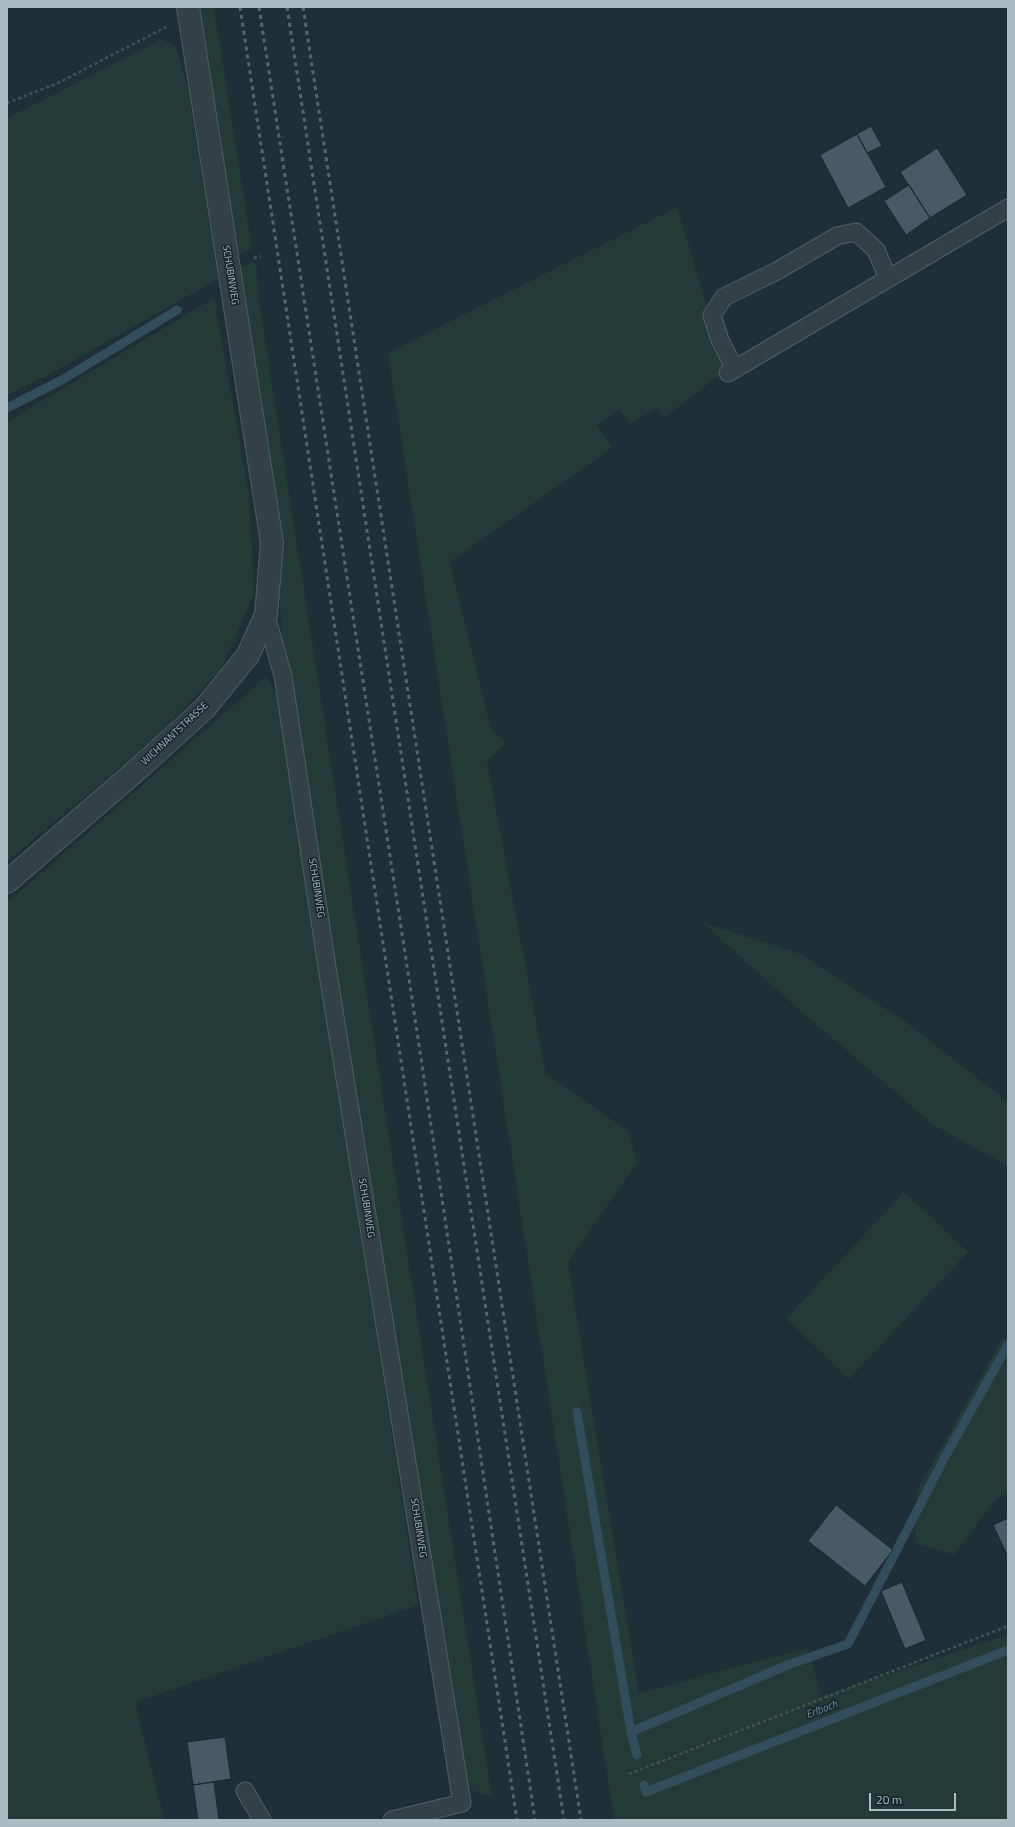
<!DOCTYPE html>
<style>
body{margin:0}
#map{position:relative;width:1015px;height:1827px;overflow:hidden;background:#202f37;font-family:"Titillium Web",sans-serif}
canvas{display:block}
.frame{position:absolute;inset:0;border:8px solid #adbcc4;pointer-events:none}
.scale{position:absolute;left:869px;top:1793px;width:87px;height:18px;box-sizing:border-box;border:2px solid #adbcc4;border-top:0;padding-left:5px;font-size:12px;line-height:14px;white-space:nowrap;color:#adbcc4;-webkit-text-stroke:3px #19252c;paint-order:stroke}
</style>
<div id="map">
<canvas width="1015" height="1827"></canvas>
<div class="frame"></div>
<div class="scale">20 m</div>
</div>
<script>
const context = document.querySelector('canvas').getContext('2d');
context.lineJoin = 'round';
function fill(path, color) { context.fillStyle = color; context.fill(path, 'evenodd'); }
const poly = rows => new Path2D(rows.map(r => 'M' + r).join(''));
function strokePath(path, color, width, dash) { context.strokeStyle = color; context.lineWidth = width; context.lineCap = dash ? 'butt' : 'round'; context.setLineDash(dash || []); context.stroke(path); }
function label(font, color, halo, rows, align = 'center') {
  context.font = font + ' "Titillium Web",sans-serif'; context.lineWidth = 3; context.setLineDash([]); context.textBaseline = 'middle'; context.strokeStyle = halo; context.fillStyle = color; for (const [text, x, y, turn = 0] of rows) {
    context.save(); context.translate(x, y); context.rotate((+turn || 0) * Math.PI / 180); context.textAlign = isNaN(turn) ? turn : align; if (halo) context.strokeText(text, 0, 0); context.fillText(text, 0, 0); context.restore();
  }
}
fill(poly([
 [193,7,214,7,252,249,232,257],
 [162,39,176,47,187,84,218,279,46,376,7,395,7,118],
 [677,207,726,370,665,417,657,408,630,424,619,409,597,425,612,448,450,562,491,730,505,743,487,762,546,1074,628,1131,637,1162,568,1263,639,1693,808,1648,821,1696,1008,1635,1008,1820,614,1820,388,353],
 [256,263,259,301,492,1798,466,1788,283,651,276,543,235,267],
 [214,298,249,493,254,594,221,669,155,738,7,862,7,422],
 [267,676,279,702,418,1605,136,1702,142,1732,164,1820,7,1820,7,903],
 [702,922,800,954,906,1022,1008,1102,1008,1166,935,1126,795,1006],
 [904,1192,968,1252,849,1379,786,1319],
 [1003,1337,1008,1341,1008,1491,996,1499,954,1555,915,1543,917,1490]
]), '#233a36');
strokePath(poly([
 [7,408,62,380,177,310],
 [577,1412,631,1732],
 [637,1755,631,1732,790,1664,848,1644,947,1453,1008,1345],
 [644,1785,646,1792,1008,1650]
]), '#324e5c', 9);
const building = poly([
 [871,126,882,146,867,153,857,134,871,126],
 [857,134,886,187,848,208,820,155,857,134],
 [937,148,967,195,930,218,900,172,937,148],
 [909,185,930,218,906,235,884,201,909,185],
 [836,1505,893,1550,865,1586,808,1541,836,1505],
 [1008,1518,1008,1557,993,1525,1008,1518],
 [902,1582,926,1640,905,1649,881,1591,902,1582],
 [225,1737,231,1779,193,1785,187,1742,225,1737],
 [214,1782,219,1820,198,1820,193,1785,214,1782]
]);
fill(building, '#485a63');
strokePath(building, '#1b272e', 1);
const lane = poly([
 [735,369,720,340,712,315,724,297,777,271,837,236,856,232,876,250,888,278],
 [728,373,1008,208],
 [266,615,283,676,327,967,462,1803,392,1820],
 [245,1791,262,1820]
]);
const street = poly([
 [7,882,138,769,205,708,248,655,266,615,272,543,188,7]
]);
strokePath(lane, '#515e65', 19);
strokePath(street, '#515e65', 24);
strokePath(poly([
 [7,103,58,83,166,27],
 [254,258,261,256],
 [629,1774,1008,1626]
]), '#415653', 2.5, [3, 3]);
strokePath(lane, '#334147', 17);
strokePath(street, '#334147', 22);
strokePath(poly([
 [240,7,517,1820],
 [259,7,413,1005,535,1820],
 [287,7,564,1820],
 [303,7,581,1820]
]), '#55666f', 3, [4, 4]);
label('10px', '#adbcc4', '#19252c', [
 ["SCHUBINWEG",230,275,81],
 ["WICHNANTSTRASSE",175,734,-43],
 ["SCHUBINWEG",316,888,81],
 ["SCHUBINWEG",366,1208,81],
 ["SCHUBINWEG",418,1528,81]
]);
label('italic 11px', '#6690a4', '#19252c', [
 ["Erlbach",822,1710,-21]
]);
</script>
